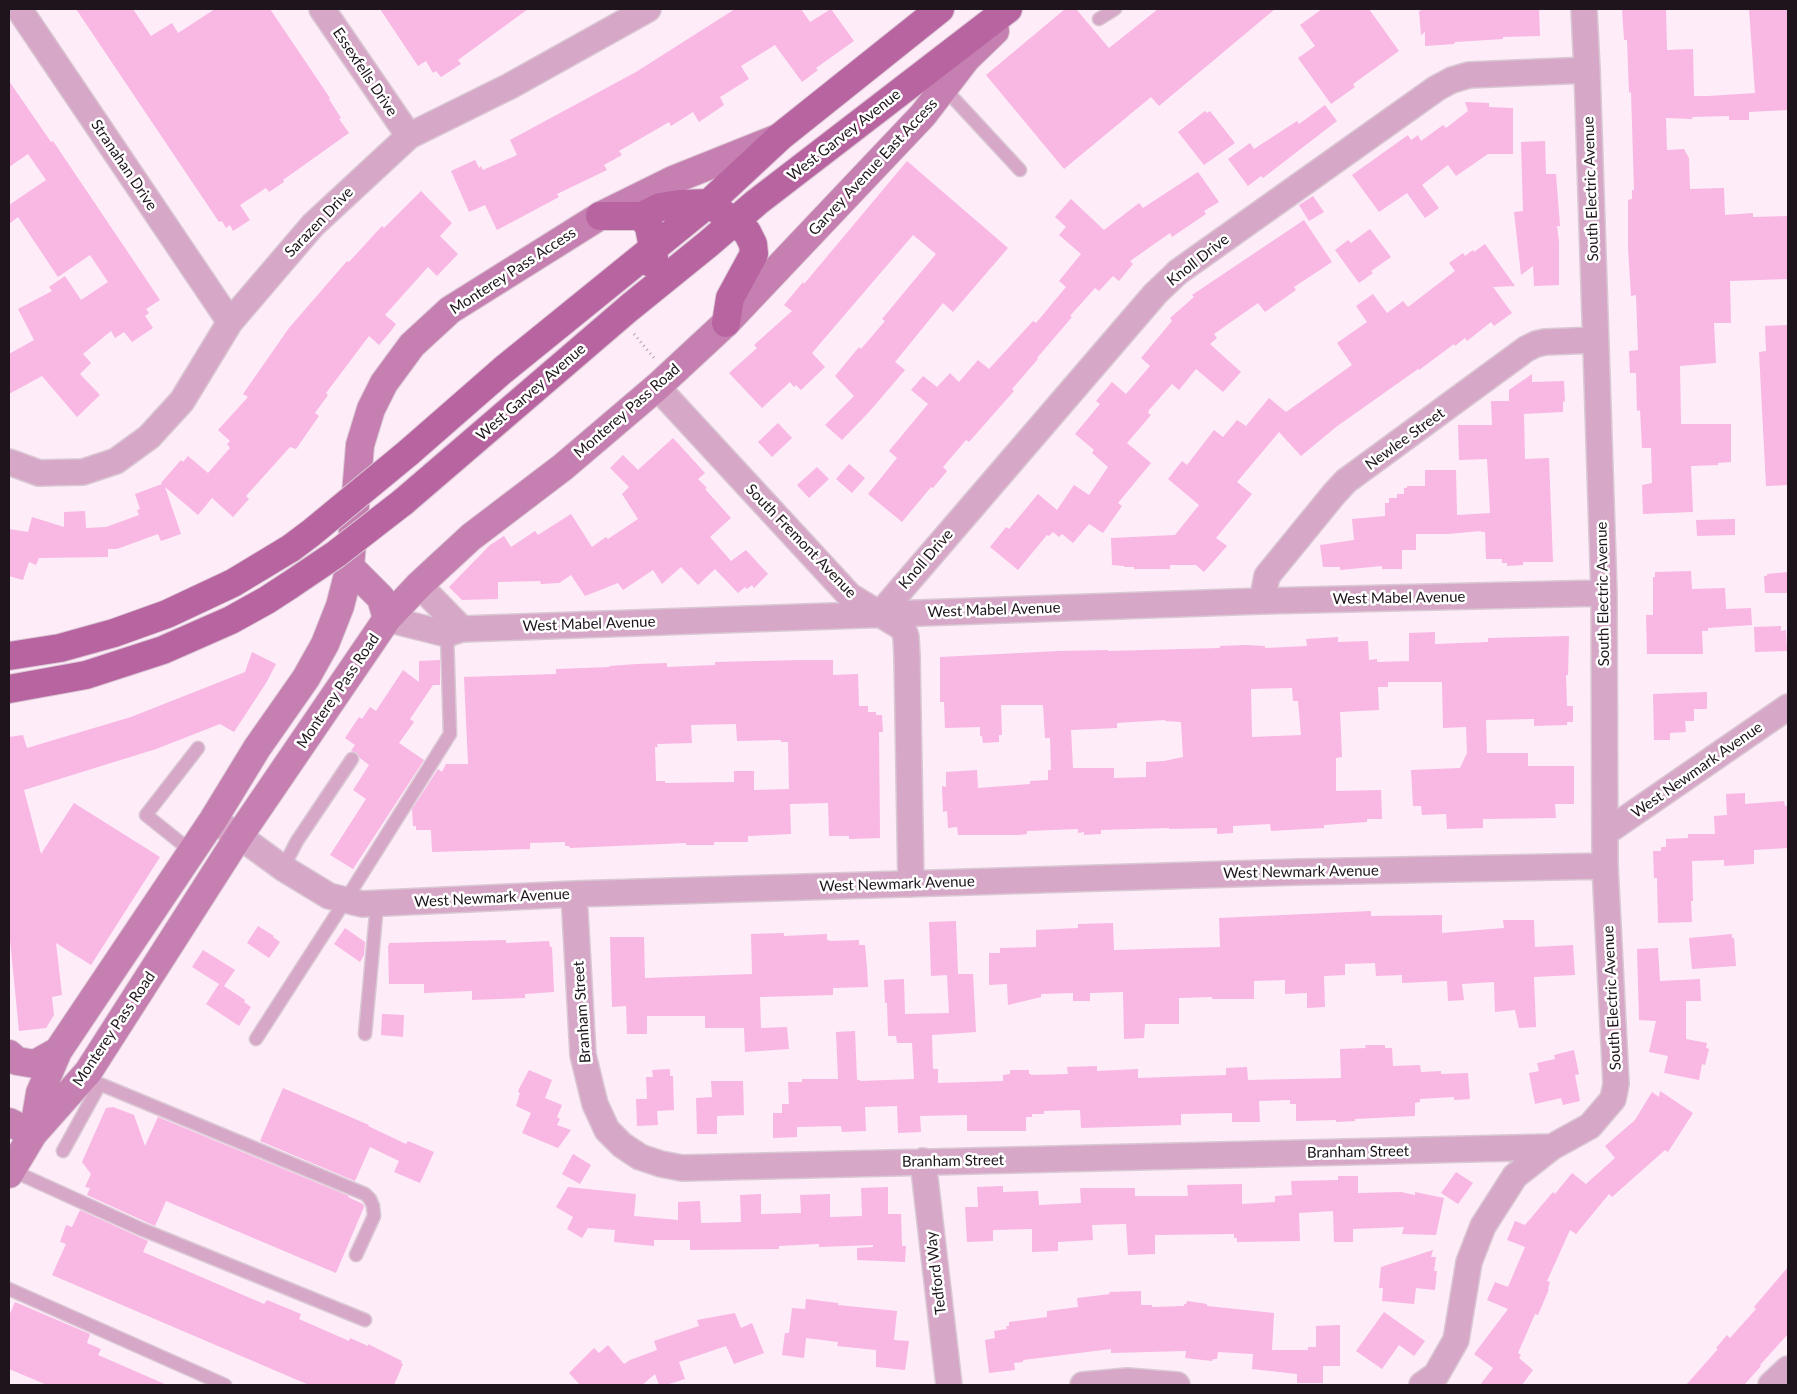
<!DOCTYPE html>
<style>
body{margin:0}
#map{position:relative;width:1797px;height:1394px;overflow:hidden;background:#feecf8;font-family:Lato,sans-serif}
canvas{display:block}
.frame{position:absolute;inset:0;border:10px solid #1e141b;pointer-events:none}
</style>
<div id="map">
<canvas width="1797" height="1394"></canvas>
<div class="frame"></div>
</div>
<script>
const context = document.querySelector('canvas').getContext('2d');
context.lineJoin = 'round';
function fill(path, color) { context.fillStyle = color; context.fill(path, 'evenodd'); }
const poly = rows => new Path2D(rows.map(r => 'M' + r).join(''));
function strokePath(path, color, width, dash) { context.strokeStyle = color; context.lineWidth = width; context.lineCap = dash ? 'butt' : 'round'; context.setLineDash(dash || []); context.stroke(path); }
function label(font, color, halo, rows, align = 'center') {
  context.font = font + ' Lato,sans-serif'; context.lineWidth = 5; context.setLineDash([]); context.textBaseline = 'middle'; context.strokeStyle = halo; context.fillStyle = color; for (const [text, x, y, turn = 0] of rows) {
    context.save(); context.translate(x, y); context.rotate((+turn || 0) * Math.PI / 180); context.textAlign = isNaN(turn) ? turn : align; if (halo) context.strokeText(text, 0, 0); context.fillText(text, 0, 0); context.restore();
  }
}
fill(poly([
 [76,9,133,9,151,36,172,23,178,33,215,9,270,9,330,98,329,99,341,118,339,119,349,133,283,180,284,182,269,192,266,188,240,205,250,220,233,231,230,225,226,228,222,221,219,222],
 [380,9,528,9,458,60,461,64,441,77,436,71,433,73,426,61,418,66],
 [735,9,801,9,810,22,831,9,854,41,816,68,818,70,802,82,775,45,741,66,749,79,720,97,724,105,699,122,693,112,671,126,669,122,619,151,622,155,604,165,607,170,557,194,559,197,497,230,485,205,469,212,451,171,475,160,479,168,481,166,483,170,517,155,510,140,636,72],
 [1065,9,1076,9,1109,48,1158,9,1275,9,1159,106,1151,97,1064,169,986,75],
 [1322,9,1369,9,1399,51,1353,84,1355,87,1331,104,1298,58,1315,46,1300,25],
 [1422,9,1539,9,1540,36,1503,37,1503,39,1455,42,1454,44,1425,46,1425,32,1421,35,1419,11,1422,10],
 [1622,9,1666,9,1667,50,1693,49,1694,96,1708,96,1755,93,1749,9,1788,9,1788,110,1749,112,1749,120,1729,120,1729,116,1692,117,1693,119,1666,118,1667,150,1684,149,1689,158,1690,189,1724,188,1725,215,1753,213,1753,217,1788,216,1788,279,1730,281,1731,323,1714,323,1716,363,1680,366,1681,424,1731,424,1731,462,1718,463,1718,465,1691,466,1693,512,1643,514,1642,485,1652,483,1651,448,1642,448,1640,410,1637,411,1636,373,1630,373,1629,351,1638,350,1636,295,1631,296,1628,248,1628,200,1632,199,1632,190,1634,190,1631,92,1629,93,1627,40,1624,40],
 [9,81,51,142,53,141,160,300,146,309,149,313,145,316,153,328,132,342,124,332,115,338,111,331,83,354,91,363,80,374,100,395,77,417,42,376,9,394,9,354,34,340,18,309,52,291,49,287,65,276,81,300,108,282,90,255,58,277,18,217,9,224,9,205,46,180,28,154,9,167],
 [1465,102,1489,103,1489,107,1513,108,1513,154,1488,154,1456,176,1448,165,1422,185,1439,208,1425,218,1407,193,1379,212,1352,175,1408,135,1411,140,1418,135,1421,141,1443,125,1446,128,1468,111],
 [1325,105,1337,121,1263,178,1261,176,1248,186,1228,159,1250,143,1254,149,1297,121,1299,124],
 [1205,111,1207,113,1210,111,1235,143,1204,165,1178,132],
 [1545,141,1546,174,1556,174,1560,226,1557,226,1559,242,1559,285,1534,286,1533,266,1521,275,1514,212,1523,211,1521,142],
 [907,161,1008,248,953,312,943,303,895,362,905,370,869,412,842,440,825,425,854,396,835,376,859,347,861,349,885,321,882,319,936,254,913,235,812,353,825,367,801,390,796,385,794,387,790,382,762,408,729,373,757,348,754,345,792,311,784,305,803,282,804,284],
 [1198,172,1219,202,1204,211,1206,214,1172,237,1170,233,1130,261,1133,264,1119,281,1113,276,1099,291,1095,288,1070,316,1072,317,1037,358,1038,359,1012,389,1014,391,969,442,966,440,943,467,947,471,933,488,931,487,902,522,868,494,897,458,889,451,928,404,911,390,923,376,937,387,950,373,959,382,978,360,989,369,1033,321,1036,323,1066,287,1059,281,1081,254,1059,235,1066,227,1055,217,1071,199,1104,230,1139,203,1143,208],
 [421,191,452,223,440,236,458,254,437,276,428,267,385,315,396,324,391,331,379,345,369,336,326,393,328,395,315,413,319,416,296,449,290,447,246,496,249,499,233,517,212,498,198,515,165,487,181,534,161,541,158,534,117,549,108,549,108,557,39,558,36,565,29,562,23,580,9,576,9,529,28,532,32,517,64,527,64,512,85,511,86,528,106,527,139,515,137,510,140,509,135,494,162,484,161,483,181,460,183,462,188,456,208,473,230,448,227,444,230,441,218,430,248,397,243,394,289,328,347,261,349,262,382,226,384,228],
 [1313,196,1324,212,1309,221,1299,205],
 [1304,220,1332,262,1294,287,1296,290,1265,312,1258,303,1214,334,1217,338,1210,344,1241,372,1223,392,1196,369,1179,390,1172,384,1149,410,1148,413,1151,415,1127,443,1151,463,1118,503,1122,506,1103,533,1089,524,1073,543,1062,534,1059,537,1053,532,1049,536,1047,535,1018,570,990,547,1006,527,1009,529,1038,494,1057,510,1074,485,1089,495,1108,467,1092,453,1094,450,1075,434,1100,404,1096,401,1112,382,1126,394,1150,366,1141,358,1172,321,1170,318,1194,297,1192,295],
 [1370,229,1391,257,1371,271,1373,273,1359,283,1335,250,1348,240,1351,243],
 [1485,244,1515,286,1493,287,1512,313,1494,326,1491,322,1467,341,1465,338,1455,346,1454,344,1419,370,1418,369,1336,427,1301,456,1279,432,1237,482,1252,494,1216,538,1227,546,1204,572,1196,565,1170,565,1170,569,1134,569,1134,567,1124,567,1124,566,1112,565,1111,538,1175,535,1199,505,1168,479,1182,461,1187,465,1214,430,1223,437,1237,420,1246,426,1269,398,1286,412,1352,365,1337,343,1367,322,1356,306,1373,294,1387,313,1403,301,1408,307,1455,271,1449,263,1463,253,1465,256,1473,250,1474,252],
 [1788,325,1788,485,1766,486,1759,352,1766,351,1765,326],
 [1532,374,1532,382,1564,381,1565,401,1563,402,1563,412,1524,414,1525,459,1549,458,1553,562,1523,562,1523,565,1507,566,1507,563,1502,563,1502,559,1486,559,1485,532,1481,532,1481,531,1448,534,1416,534,1416,550,1402,550,1402,569,1382,569,1382,566,1340,570,1340,567,1323,567,1320,545,1354,540,1352,519,1385,516,1385,503,1389,503,1389,498,1397,498,1397,494,1404,494,1404,488,1407,488,1407,486,1425,486,1425,470,1456,470,1457,515,1490,513,1487,459,1459,460,1458,425,1492,425,1491,401,1509,401,1509,390],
 [778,423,792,438,772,457,758,442],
 [673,438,705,473,698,479,707,488,705,489,731,518,710,537,731,561,746,550,768,574,754,588,752,585,747,589,745,587,738,593,715,569,698,585,681,567,662,584,653,570,623,590,618,583,585,596,571,575,559,583,541,584,540,581,498,582,498,599,462,600,449,587,490,545,504,536,511,547,535,531,538,535,571,514,592,547,606,537,608,539,638,519,622,494,629,487,610,468,623,455,638,470],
 [849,464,865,478,852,493,836,479],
 [817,467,829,479,809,498,797,485],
 [1735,519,1735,535,1697,536,1696,520],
 [1691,571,1692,589,1725,588,1726,609,1751,608,1752,625,1708,628,1708,631,1702,631,1703,654,1647,654,1646,615,1653,615,1653,577,1655,577,1655,572],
 [1788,572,1788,593,1765,593,1764,576,1767,576,1767,574],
 [1781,626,1781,631,1786,630,1787,651,1755,652,1754,627],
 [1435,632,1435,644,1488,642,1488,638,1569,636,1568,675,1566,675,1567,706,1573,706,1573,722,1567,722,1567,725,1534,726,1534,719,1486,720,1487,753,1528,753,1528,766,1574,766,1574,804,1555,804,1556,818,1483,819,1483,828,1447,829,1446,814,1422,815,1421,806,1413,806,1411,770,1460,768,1467,753,1466,727,1443,728,1442,682,1388,682,1388,687,1378,687,1379,710,1340,712,1342,757,1336,758,1336,791,1381,790,1382,819,1367,819,1367,822,1324,825,1324,828,1287,830,1271,831,1270,824,1233,826,1233,833,1217,834,1217,828,1169,829,1169,828,1101,830,1101,834,1084,835,1084,832,1078,833,1078,829,1027,831,1027,834,1019,835,958,835,957,827,948,828,947,811,943,812,942,786,946,787,946,772,977,770,978,788,1030,784,1030,781,1048,780,1048,770,1051,770,1050,738,1045,738,1043,705,1001,705,1002,735,999,735,999,742,983,743,982,736,980,736,980,727,945,728,944,702,940,702,940,657,1059,651,1108,650,1108,651,1220,648,1220,646,1246,645,1265,646,1265,648,1307,646,1306,639,1338,637,1338,642,1368,641,1369,660,1377,659,1377,662,1409,661,1409,633],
 [1292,688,1293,701,1298,701,1301,735,1252,737,1251,689],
 [1165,720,1165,721,1181,722,1183,757,1164,761,1146,762,1146,777,1114,778,1114,768,1073,768,1071,730,1117,728,1117,723],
 [252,652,276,664,266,683,234,732,220,724,156,749,24,790,41,854,74,803,160,857,91,965,56,943,62,995,52,997,54,1015,46,1028,19,1031,9,930,9,737,23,735,27,748,131,717,245,672],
 [440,660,440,685,433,685,410,719,414,722,399,743,424,760,353,869,330,855,366,799,353,790,369,765,360,758,357,753,351,751,355,745,345,738,359,717,362,719,370,707,376,711,403,670,419,682,419,661],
 [802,660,833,660,833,675,858,674,859,706,868,706,868,712,876,712,876,715,882,715,883,732,879,732,880,838,849,839,849,836,829,836,828,803,790,804,791,834,748,836,748,842,714,842,714,845,686,845,686,843,570,848,569,846,565,846,565,842,530,843,530,849,432,852,431,830,416,830,416,826,413,826,412,809,438,769,442,772,446,764,468,764,464,677,556,674,556,669,610,667,609,666,637,664,667,663,667,667,715,665,715,662],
 [736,724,737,741,781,740,781,742,788,742,789,789,754,790,754,771,734,771,734,782,665,783,665,781,656,781,655,747,658,747,657,744,692,743,691,725],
 [1707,692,1707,709,1694,709,1694,721,1685,721,1686,732,1670,733,1670,740,1654,740,1653,694],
 [1745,793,1745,804,1784,801,1785,806,1788,806,1788,848,1754,850,1754,864,1724,866,1724,860,1692,861,1693,901,1691,901,1692,922,1658,923,1657,878,1654,878,1653,851,1661,851,1661,847,1666,847,1666,839,1688,838,1688,834,1715,834,1714,816,1727,815,1726,794],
 [1371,911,1371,916,1442,915,1442,933,1504,928,1503,920,1534,920,1535,947,1573,945,1575,975,1534,977,1536,1027,1519,1028,1515,1010,1495,1012,1494,982,1462,984,1464,1000,1448,1001,1447,981,1402,983,1402,975,1376,976,1375,963,1345,964,1345,975,1324,976,1325,1007,1307,1008,1307,993,1285,994,1285,980,1254,981,1254,999,1212,999,1212,997,1179,998,1179,1024,1145,1024,1144,1038,1124,1039,1123,992,1090,993,1090,1001,1073,1001,1073,993,1041,994,1041,997,1008,1005,1007,984,989,985,989,953,1000,953,1000,948,1036,947,1036,930,1078,928,1078,924,1113,923,1114,950,1220,947,1219,918],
 [956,921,958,974,973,974,976,1032,932,1035,933,1069,938,1069,938,1083,1003,1081,1003,1075,1010,1074,1010,1070,1029,1070,1029,1074,1031,1074,1031,1075,1068,1074,1067,1067,1097,1066,1097,1071,1138,1069,1138,1078,1226,1075,1226,1068,1247,1067,1248,1080,1341,1078,1340,1049,1366,1048,1365,1045,1385,1045,1385,1048,1392,1048,1393,1066,1420,1065,1421,1072,1441,1071,1441,1074,1468,1073,1470,1099,1454,1100,1454,1097,1420,1099,1420,1102,1415,1103,1415,1116,1355,1119,1355,1121,1336,1122,1336,1120,1296,1121,1296,1104,1290,1104,1290,1100,1259,1101,1260,1122,1232,1122,1232,1113,1181,1114,1181,1125,1081,1128,1080,1110,1044,1111,1044,1114,1032,1114,1032,1117,1026,1117,1026,1131,967,1131,967,1115,920,1116,921,1132,898,1133,897,1106,865,1107,866,1131,842,1132,841,1126,797,1127,797,1137,773,1138,773,1113,782,1113,782,1104,789,1104,788,1082,802,1082,802,1079,838,1079,836,1032,855,1031,857,1080,860,1080,860,1081,914,1079,912,1043,897,1043,896,1036,888,1036,887,1003,885,1003,884,980,904,979,905,1014,949,1013,947,975,931,976,929,922],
 [258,926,274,936,273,937,280,942,269,958,247,943],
 [345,928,365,942,364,955,360,962,334,944],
 [784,933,784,936,827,934,827,940,831,941,859,940,859,945,865,945,867,968,868,987,833,988,833,995,760,997,761,1028,787,1027,789,1049,745,1052,744,1028,705,1028,705,1016,647,1016,647,1034,627,1034,626,1006,612,1007,610,937,644,937,645,978,752,974,751,934],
 [1732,934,1732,938,1734,938,1736,966,1692,969,1689,938],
 [506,940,506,943,549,941,550,947,552,947,554,992,525,994,525,998,472,1000,472,991,424,993,424,984,389,984,388,945,389,946,389,943],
 [1658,948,1660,981,1700,979,1701,1001,1686,1001,1686,1039,1707,1043,1706,1048,1709,1049,1705,1065,1702,1064,1699,1080,1664,1073,1668,1056,1649,1052,1656,1021,1639,1020,1637,949],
 [203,950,235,970,224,986,245,1000,244,1002,251,1007,239,1026,206,1004,219,984,192,967],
 [382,1014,404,1015,403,1037,381,1035],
 [1574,1050,1579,1074,1575,1075,1580,1101,1563,1105,1561,1098,1535,1104,1529,1073,1539,1071,1537,1063,1555,1059,1554,1055],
 [670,1069,670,1076,673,1076,674,1110,657,1111,658,1125,637,1126,636,1099,647,1099,646,1077,653,1077,652,1070],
 [529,1070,552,1080,545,1098,562,1105,557,1117,560,1119,557,1125,571,1130,558,1148,522,1133,531,1113,516,1106,520,1093,518,1092,519,1089],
 [711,1081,743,1081,744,1115,717,1116,717,1134,697,1134,696,1098,712,1097],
 [283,1088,369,1125,368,1126,406,1144,408,1141,434,1152,420,1183,394,1172,399,1161,370,1147,355,1181,260,1141],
 [1660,1091,1693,1113,1668,1152,1665,1150,1612,1197,1609,1194,1576,1234,1570,1230,1547,1281,1550,1282,1548,1289,1549,1289,1538,1315,1535,1314,1518,1353,1521,1355,1519,1358,1533,1370,1522,1385,1480,1385,1493,1368,1474,1354,1508,1309,1487,1300,1495,1282,1508,1287,1525,1247,1507,1240,1515,1221,1525,1225,1553,1192,1555,1194,1572,1173,1586,1184,1615,1158,1605,1146,1635,1120,1652,1092,1659,1097],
 [113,1107,134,1115,145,1146,158,1117,349,1196,348,1197,363,1204,364,1207,336,1273,166,1201,155,1226,87,1195,90,1188,85,1187,91,1174,82,1162,106,1108],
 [573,1154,591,1165,580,1184,562,1174],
 [1456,1172,1473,1183,1458,1204,1441,1193],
 [1338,1176,1358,1176,1358,1193,1401,1192,1415,1195,1415,1192,1444,1198,1436,1235,1402,1234,1404,1227,1353,1229,1353,1242,1334,1242,1333,1211,1299,1213,1300,1241,1237,1242,1237,1238,1234,1238,1234,1234,1155,1235,1155,1254,1128,1255,1126,1224,1092,1225,1093,1240,1058,1242,1058,1251,1032,1252,1032,1229,993,1230,993,1241,967,1242,965,1207,978,1207,977,1187,1003,1186,1003,1192,1038,1191,1039,1205,1081,1203,1080,1188,1135,1188,1135,1196,1188,1196,1187,1185,1242,1184,1242,1204,1275,1202,1275,1196,1292,1195,1291,1181,1338,1180],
 [568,1187,636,1194,634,1216,678,1220,678,1202,700,1201,701,1223,741,1222,740,1195,761,1194,761,1214,801,1213,800,1195,830,1194,830,1217,862,1216,861,1188,888,1187,888,1214,901,1214,902,1246,906,1246,905,1262,857,1260,857,1248,873,1247,873,1245,819,1247,819,1244,779,1246,779,1249,690,1250,690,1240,654,1240,654,1246,614,1242,615,1230,588,1228,582,1238,567,1229,573,1217,556,1207],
 [80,1210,148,1241,143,1252,264,1304,267,1300,301,1314,299,1319,349,1341,350,1338,368,1346,368,1344,402,1361,401,1363,403,1364,394,1385,309,1385,52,1275,66,1244,60,1242,66,1225,72,1227],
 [1433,1250,1431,1257,1436,1257,1434,1271,1437,1271,1435,1290,1416,1288,1414,1304,1382,1301,1383,1288,1379,1288,1381,1267],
 [1788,1267,1788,1334,1760,1365,1761,1366,1744,1385,1686,1385,1718,1349,1716,1348,1727,1335,1730,1338,1756,1309,1754,1307],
 [1141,1291,1141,1305,1152,1305,1152,1307,1184,1306,1184,1304,1186,1304,1187,1301,1207,1304,1207,1306,1274,1313,1272,1350,1308,1350,1308,1347,1316,1347,1316,1326,1340,1325,1340,1366,1323,1366,1323,1383,1297,1383,1297,1374,1252,1369,1253,1354,1218,1352,1217,1359,1213,1359,1212,1361,1185,1358,1186,1351,1111,1353,1111,1349,1023,1360,1023,1362,1014,1363,1015,1370,989,1373,985,1340,995,1338,994,1331,1007,1329,1006,1326,1009,1326,1009,1322,1047,1317,1047,1311,1078,1307,1077,1298,1110,1294,1109,1292],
 [806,1299,838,1303,838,1305,897,1311,894,1340,909,1341,905,1370,876,1367,876,1350,837,1346,838,1342,806,1338,804,1358,782,1355,785,1333,789,1333,792,1308,805,1309],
 [15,1302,90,1334,87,1343,101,1349,98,1355,167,1385,47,1385,9,1369,9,1316],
 [1384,1312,1425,1341,1414,1356,1399,1345,1382,1369,1356,1351],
 [735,1313,741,1328,752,1323,764,1353,734,1364,726,1346,679,1362,685,1379,666,1385,659,1385,655,1374,642,1385,580,1385,569,1373,594,1348,599,1353,608,1345,624,1364,630,1360,657,1350,654,1341,699,1326,697,1320]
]), '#f9b7e4');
const lane = poly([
 [1099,19,1115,9],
 [944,88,1020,170],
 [191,851,146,815,198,748],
 [283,868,297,841,352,759],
 [365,1034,377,904],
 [256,1039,345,901,450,734,447,634],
 [83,1077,365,1194,370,1199,373,1206,374,1216,356,1255],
 [63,1151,100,1084],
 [11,1170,141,1229,365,1320],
 [9,1289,225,1385]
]);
const street = poly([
 [19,9,230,322],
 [322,9,409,136],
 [657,387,850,596,903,628,906,637,907,656,911,884],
 [9,462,39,473,83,472,116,461,149,437,182,401,230,322,313,225,409,136,510,86,648,9],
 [419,585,462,629],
 [1262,601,1267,576,1334,494,1346,481,1526,349,1536,344,1545,342,1595,340],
 [879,615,1155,294,1178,272,1437,88,1452,80,1469,75,1587,70],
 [387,619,447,634,462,629,1262,601,1604,593],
 [213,820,239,836,283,868,329,896,362,904,574,894,1298,872,1605,866],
 [1605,833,1788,707],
 [574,894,583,1055,595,1104,607,1130,622,1145,640,1157,661,1164,682,1168,1552,1147],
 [923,1161,949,1385],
 [1083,1385,1127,1381,1177,1385],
 [1422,1385,1436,1375,1456,1340,1469,1262,1483,1226,1515,1176,1552,1147,1590,1126,1613,1099,1616,1084,1605,866,1604,593,1587,70,1584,9],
 [1771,1385,1788,1369]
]);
const secondary = poly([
 [350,567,381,598,387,619],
 [9,1054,17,1061,35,1064,58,1051],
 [9,1122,33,1134],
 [33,1134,40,1093,58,1051,213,820,257,748,306,678,325,644,340,606,350,567,360,445,371,409,384,383,412,345,450,310,600,216,673,180,778,138],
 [9,1174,33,1134,88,1072,239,836,387,619,419,585,471,537,563,467,657,387,726,323,923,115,966,59,995,31]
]);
const primary = poly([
 [600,216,642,216,649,227,653,248,654,258,651,263],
 [642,216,660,207,679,204,709,203,747,232,753,244,754,254,730,298,726,323],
 [408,453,503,370,709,203,781,136,940,9],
 [403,502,629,308,708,244,757,202,1008,9],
 [9,656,60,648,114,633,167,614,233,583,291,548],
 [9,689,86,675,163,650,231,620,267,600,290,585]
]);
strokePath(lane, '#dac9d5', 15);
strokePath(street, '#dac9d5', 28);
strokePath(secondary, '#dac9d5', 30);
strokePath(primary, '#dac9d5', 30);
strokePath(poly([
 [634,334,654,358]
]), '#af9faa', 3, [1, 4]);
strokePath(lane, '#d6a7c7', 12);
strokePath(street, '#d6a7c7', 25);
strokePath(secondary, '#c580b1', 28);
strokePath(primary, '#b864a1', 28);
const primaryBridge = poly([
 [291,548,311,533,408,453],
 [290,585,336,554,403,502]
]);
strokePath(primaryBridge, '#dac9d5', 30, []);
strokePath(primaryBridge, '#b864a1', 28);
label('15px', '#1e141b', '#fff', [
 ["Essexfells Drive",365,72,56],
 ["West Garvey Avenue",844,135,-38],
 ["Stranahan Drive",124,165,56],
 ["Garvey Avenue East Access",873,167,-47],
 ["South Electric Avenue",1591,189,-92],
 ["Sarazen Drive",319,222,-46],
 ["Knoll Drive",1198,260,-38],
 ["Monterey Pass Access",513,271,-33],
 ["West Garvey Avenue",531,392,-41],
 ["Monterey Pass Road",627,411,-41],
 ["Newlee Street",1405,439,-36],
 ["South Fremont Avenue",801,541,46],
 ["Knoll Drive",926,559,-49],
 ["South Electric Avenue",1603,594,-91],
 ["West Mabel Avenue",1399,598,-1],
 ["West Mabel Avenue",994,610,-2],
 ["West Mabel Avenue",589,624,-2],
 ["Monterey Pass Road",338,691,-56],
 ["West Newmark Avenue",1697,770,-35],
 ["West Newmark Avenue",1301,872,-1],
 ["West Newmark Avenue",897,884,-2],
 ["West Newmark Avenue",492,898,-3],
 ["South Electric Avenue",1612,998,-93],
 ["Branham Street",582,1012,-94],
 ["Monterey Pass Road",114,1029,-56],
 ["Branham Street",1358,1152,-1],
 ["Branham Street",953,1161,-1],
 ["Tedford Way",936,1273,-97]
]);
</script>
